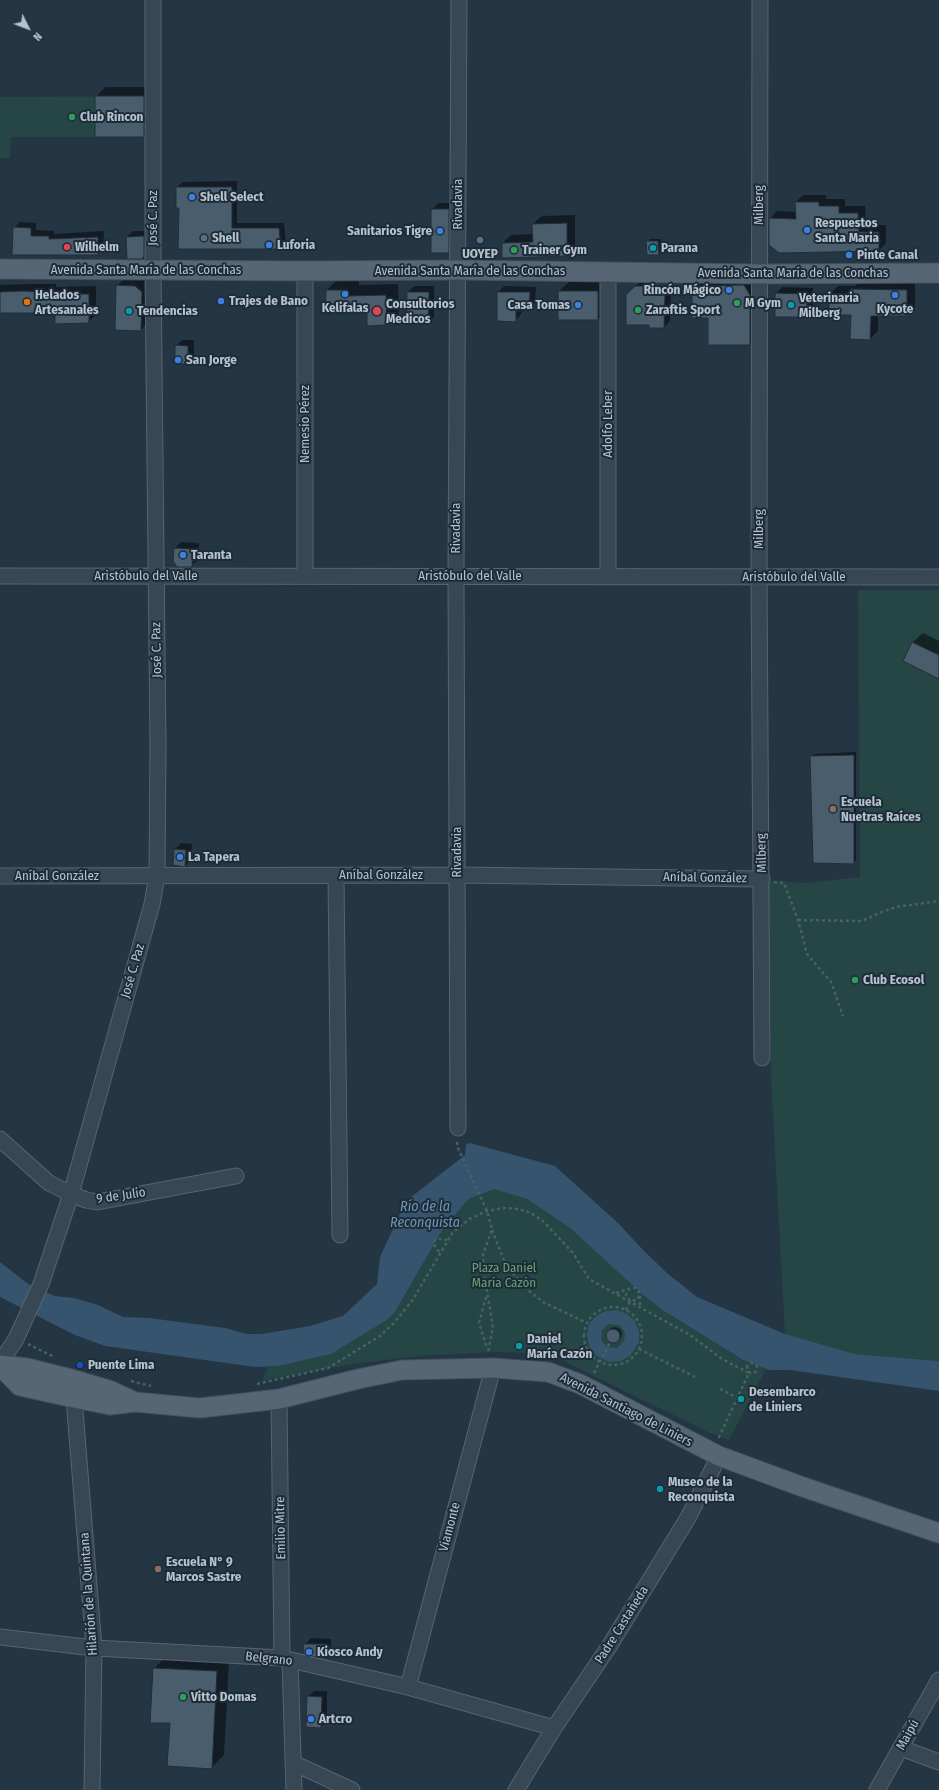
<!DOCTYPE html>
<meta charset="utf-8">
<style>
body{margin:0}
#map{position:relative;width:939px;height:1790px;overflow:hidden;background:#243544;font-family:"Fira Sans Condensed",sans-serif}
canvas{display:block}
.north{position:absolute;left:8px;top:8px;width:40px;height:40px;-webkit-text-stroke:3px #1d2c39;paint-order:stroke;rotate:132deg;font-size:11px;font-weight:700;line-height:16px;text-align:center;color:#b6c2cd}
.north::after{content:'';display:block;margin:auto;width:14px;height:18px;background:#b6c2cd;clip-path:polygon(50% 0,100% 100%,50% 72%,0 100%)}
</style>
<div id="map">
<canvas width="939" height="1790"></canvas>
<div class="north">N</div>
</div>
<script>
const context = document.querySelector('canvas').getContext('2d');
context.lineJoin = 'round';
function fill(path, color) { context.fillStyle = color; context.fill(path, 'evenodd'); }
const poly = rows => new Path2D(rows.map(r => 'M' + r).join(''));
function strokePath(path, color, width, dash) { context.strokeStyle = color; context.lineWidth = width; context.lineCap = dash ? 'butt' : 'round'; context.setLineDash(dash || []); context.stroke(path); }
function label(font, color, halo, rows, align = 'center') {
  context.font = font + ' "Fira Sans Condensed",sans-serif'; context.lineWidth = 4; context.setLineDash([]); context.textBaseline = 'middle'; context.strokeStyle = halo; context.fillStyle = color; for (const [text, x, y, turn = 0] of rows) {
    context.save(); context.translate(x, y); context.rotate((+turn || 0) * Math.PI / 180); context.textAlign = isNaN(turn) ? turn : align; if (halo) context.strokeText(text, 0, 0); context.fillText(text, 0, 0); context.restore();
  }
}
fill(poly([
 [144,96,144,137,11,137,10,158,0,158,0,97],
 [858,590,939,590,939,1361,855,1354,785,1334,771,1078,769,881,806,883,860,877],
 [494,1189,527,1199,570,1228,642,1294,664,1311,744,1361,766,1369,729,1440,708,1432,549,1354,498,1352,419,1356,352,1364,262,1381,268,1367,331,1354,387,1320,395,1312,444,1227,469,1199]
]), '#264545');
fill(poly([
 [470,1143,555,1166,618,1223,645,1252,667,1273,697,1297,785,1334,855,1354,939,1361,939,1391,790,1370,769,1370,743,1360,664,1311,642,1294,570,1228,527,1199,494,1189,469,1199,444,1227,395,1312,387,1320,331,1354,278,1366,255,1367,105,1346,75,1335,0,1297,0,1262,28,1284,55,1296,74,1298,98,1305,123,1317,149,1318,225,1328,247,1334,261,1334,310,1326,343,1316,377,1284,380,1257,406,1201,465,1155,466,1144],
 [617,1310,627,1314,635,1321,639,1331,639,1342,630,1356,620,1361,609,1362,595,1355,589,1346,587,1335,589,1324,596,1316,606,1311],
 [609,1324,619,1325,625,1332,624,1341,617,1348,607,1347,601,1340,602,1330]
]), '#36546d');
fill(poly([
 [105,87,153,87,153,127,144,136,96,97],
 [237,181,237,223,284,223,286,243,280,248,180,207,177,187,183,182],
 [803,195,826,195,826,199,845,199,845,206,865,206,866,225,886,225,886,243,879,250,779,252,770,219,777,211,797,212,796,202],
 [438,203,455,203,454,246,448,252,432,210],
 [575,215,575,247,567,255,503,243,511,235,533,234,533,224,542,216],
 [20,222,36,223,36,230,54,231,54,234,104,231,103,248,98,254,13,254,14,228],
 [133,231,150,231,150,249,141,258,127,237],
 [650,239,661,239,661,251,658,254,647,242],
 [757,273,763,331,750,344,709,317,693,286,706,274],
 [127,276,145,277,151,283,150,320,141,330,117,286],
 [339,278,359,278,359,285,398,284,399,312,387,324,368,313,326,313,327,290],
 [642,280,656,281,656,286,671,287,670,321,664,327,650,324,627,295],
 [569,282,607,282,607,310,598,319,559,291],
 [860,282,915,282,915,307,907,315,878,315,878,331,870,339,852,314,830,294,838,286,855,286],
 [30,284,56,284,56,287,96,286,96,315,88,322,56,312,0,312,0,285],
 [414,286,434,286,434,317,428,323,408,292],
 [504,286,536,287,535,304,529,310,522,310,521,314,515,321,498,293],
 [782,287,813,288,813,310,807,316,776,294],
 [182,340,194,340,194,357,188,363,176,346],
 [181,542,199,543,198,560,191,566,175,548],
 [923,633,939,641,939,678,904,661,913,642],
 [856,752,856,860,853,863,811,757,814,754],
 [181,843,192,844,191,859,185,866,175,849],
 '608 1334a7 7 0 1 1 14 0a7 7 0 1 1-14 0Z',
 [311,1638,331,1639,331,1652,325,1658,305,1645],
 [166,1656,229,1659,224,1755,211,1768,171,1722,154,1669],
 [314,1691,327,1691,327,1721,321,1727,308,1697]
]), '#0007');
const building = poly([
 [95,96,144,96,144,137,95,137,95,96],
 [176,187,232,187,232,228,279,228,281,249,178,249,179,208,176,208,176,187],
 [795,202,819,202,819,206,839,206,839,213,858,213,859,232,879,232,879,251,779,253,769,245,769,218,796,219,795,202],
 [431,209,449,209,449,253,431,253,431,209],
 [567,223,567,256,502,258,502,243,533,242,532,224,567,223],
 [13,227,31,228,31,236,49,236,49,239,98,237,98,255,12,255,13,227],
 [144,236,144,256,142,259,127,259,126,237,144,236],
 [646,241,658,241,659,255,647,255,646,241],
 [116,285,135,286,142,292,141,331,115,330,116,285],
 [744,285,750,295,750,345,708,345,708,318,692,318,692,286,744,285],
 [635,286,650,286,651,292,665,293,664,328,649,328,649,325,626,325,626,295,635,286],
 [851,289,907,290,907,316,871,316,870,340,850,339,851,315,829,315,829,294,851,294,851,289],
 [326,290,348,290,348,296,386,295,387,325,367,326,367,314,325,314,326,290],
 [22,291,49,292,49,294,89,294,89,323,55,324,55,313,0,313,0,292,22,291],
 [558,291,598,291,598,320,558,320,558,291],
 [407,292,429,292,428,324,407,324,407,292],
 [497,292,530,292,529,311,516,311,516,322,497,321,497,292],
 [775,293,807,294,807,317,775,317,775,293],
 [175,345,188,346,188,364,175,364,175,345],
 [174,548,193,549,192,567,177,567,173,561,174,548],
 [912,642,939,655,939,679,903,661,912,642],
 [854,755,854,864,813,863,810,756,854,755],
 [174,849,186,850,185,867,173,865,174,849],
 '606 1336a7 7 0 1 1 14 0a7 7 0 1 1-14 0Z',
 [304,1644,325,1644,325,1659,303,1654,304,1644],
 [153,1668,217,1671,212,1769,167,1766,170,1723,150,1723,153,1668],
 [307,1696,322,1697,321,1728,306,1727,307,1696]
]);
fill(building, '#4a5d6d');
strokePath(building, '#1f2e3b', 1);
const minor = poly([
 [760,0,759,576,762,1058],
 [305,271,305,576],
 [608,272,608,576],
 [0,576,939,577],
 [0,876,457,875,762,879],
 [336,876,340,1235],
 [458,1128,456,576,459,0],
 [0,1139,49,1183,71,1194,86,1200,97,1202,236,1176],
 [0,1363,16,1339,41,1284,71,1194,152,904,157,876,158,745,153,270,153,0],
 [74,1398,94,1648,92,1790],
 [279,1399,282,1658],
 [0,1637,94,1648,282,1658,408,1687,554,1728],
 [290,1660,294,1790],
 [408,1687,493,1368],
 [901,1748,939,1762],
 [293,1763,352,1790],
 [516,1790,554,1728,610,1645,689,1516,719,1456],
 [877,1790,939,1680]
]);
const major = poly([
 [0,269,305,271,458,270,759,274,939,273],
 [0,1365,27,1368,75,1380,109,1390,135,1402],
 [0,1366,20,1386,74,1398,110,1405,135,1402,200,1408,279,1399,358,1379,402,1370,493,1368,548,1372,580,1384,719,1456,803,1487,939,1533]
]);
strokePath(minor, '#576571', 17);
strokePath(major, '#42505d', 21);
strokePath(poly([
 [774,882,784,883,798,920,807,954,831,982,843,1016],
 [798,920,862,921,882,912,896,907,939,901],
 [457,1142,457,1146,487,1211,492,1229,483,1255,483,1267,493,1327,488,1353],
 [492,1230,505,1263,523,1286,543,1302,587,1323],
 [439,1252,433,1243,434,1241,439,1239,447,1240],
 [616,1293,632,1288,636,1288,640,1294,637,1300,630,1301,626,1295,629,1289],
 [640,1296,640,1307],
 [486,1297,479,1323,487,1348],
 '584 1336a29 29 0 1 1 58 0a29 29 0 1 1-58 0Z',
 [626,1310,630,1301],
 [28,1344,54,1357],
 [639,1349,695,1377],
 '747 1368a5 5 0 1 1 10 0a5 5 0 1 1-10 0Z',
 [594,1373,610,1342],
 [131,1381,151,1386],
 [257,1384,328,1368,380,1336,394,1323,412,1301,453,1232,471,1218,487,1211,504,1208,519,1209,531,1213,543,1221,573,1253,589,1279,690,1335,722,1359,749,1373,719,1437,717,1436],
 [720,1389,738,1398]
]), '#466363', 2.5, [3, 3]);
strokePath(minor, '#384754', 15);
strokePath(major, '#566674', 19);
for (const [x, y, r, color] of [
 [72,117,4,"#2e9e5b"],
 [192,197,4,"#3f7fe0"],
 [807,230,4,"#3f7fe0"],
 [440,231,4,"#3f7fe0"],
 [204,238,4,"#5c6f8a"],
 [480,240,4,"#5c6f8a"],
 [269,245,4,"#3f7fe0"],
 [67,247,4,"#e0444e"],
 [653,248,4,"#0f9aa8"],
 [514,250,4,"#2e9e5b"],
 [849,255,4,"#3f7fe0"],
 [729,290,4,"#3f7fe0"],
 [345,294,4,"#3f7fe0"],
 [895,295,4,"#3f7fe0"],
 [221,301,4,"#3f7fe0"],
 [27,302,4,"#e8710a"],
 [737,303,4,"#2e9e5b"],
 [578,305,4,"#3f7fe0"],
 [791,305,4,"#0f9aa8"],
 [638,310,4,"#2e9e5b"],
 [129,311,4,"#0f9aa8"],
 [377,311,5,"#e0444e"],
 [178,360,4,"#3f7fe0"],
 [183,555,4,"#3f7fe0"],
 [833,809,4,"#8d6e63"],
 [180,857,4,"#3f7fe0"],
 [855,980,4,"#2e9e5b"],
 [519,1346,4,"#0f9aa8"],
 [80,1365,4,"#1a4fb4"],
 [741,1399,4,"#0f9aa8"],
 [660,1489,4,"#0f9aa8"],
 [158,1569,4,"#8d6e63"],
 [309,1652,4,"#3f7fe0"],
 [183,1697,4,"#2e9e5b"],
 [311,1719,4,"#3f7fe0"]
]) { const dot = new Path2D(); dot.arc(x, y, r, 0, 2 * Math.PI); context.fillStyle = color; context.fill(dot); strokePath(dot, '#1d2c39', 1.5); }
label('bold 13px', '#b6c2cd', '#1d2c39', [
 ["Club Rincon",80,117],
 ["Shell Select",200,197],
 ["Respuestos",815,223],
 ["Santa Maria",815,238],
 ["Sanitarios Tigre",432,231,"right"],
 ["Shell",212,238],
 ["Luforia",277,245],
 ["Wilhelm",75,247],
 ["Parana",661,248],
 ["Trainer Gym",522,250],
 ["UOYEP",480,254,"center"],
 ["Pinte Canal",857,255],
 ["Rincón Mágico",721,290,"right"],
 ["Helados",35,295],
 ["Artesanales",35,310],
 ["Veterinaria",799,298],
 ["Milberg",799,313],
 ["Trajes de Bano",229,301],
 ["M Gym",745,303],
 ["Consultorios",386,304],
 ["Medicos",386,319],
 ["Casa Tomas",570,305,"right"],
 ["Kelifalas",345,308,"center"],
 ["Kycote",895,309,"center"],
 ["Zaraftis Sport",646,310],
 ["Tendencias",137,311],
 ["San Jorge",186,360],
 ["Taranta",191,555],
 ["Escuela",841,802],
 ["Nuetras Raíces",841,817],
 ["La Tapera",188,857],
 ["Club Ecosol",863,980],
 ["Daniel",527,1339],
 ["María Cazón",527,1354],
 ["Puente Lima",88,1365],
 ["Desembarco",749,1392],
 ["de Liniers",749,1407],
 ["Museo de la",668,1482],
 ["Reconquista",668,1497],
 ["Escuela N° 9",166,1562],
 ["Marcos Sastre",166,1577],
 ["Kiosco Andy",317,1652],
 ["Vitto Domas",191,1697],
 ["Artcro",319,1719]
], 'left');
label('13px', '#b6c2cd', '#1d2c39', [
 ["Rivadavia",458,204,-90],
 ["Milberg",759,205,-90],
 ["José C. Paz",153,218,-90],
 ["Avenida Santa María de las Conchas",146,270],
 ["Avenida Santa María de las Conchas",470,271],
 ["Avenida Santa María de las Conchas",793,273],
 ["Nemesio Pérez",305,424,-90],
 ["Adolfo Leber",608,424,-90],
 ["Rivadavia",456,528,-90],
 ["Milberg",759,529,-90],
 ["Aristóbulo del Valle",146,576],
 ["Aristóbulo del Valle",470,576],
 ["Aristóbulo del Valle",794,577],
 ["José C. Paz",157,650,-91],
 ["Rivadavia",457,852,-90],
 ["Milberg",762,853,-91],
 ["Aníbal González",381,875],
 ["Aníbal González",57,876],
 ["Aníbal González",705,878,1],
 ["José C. Paz",133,971,-74],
 ["9 de Julio",121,1196,-8],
 ["Avenida Santiago de Liniers",626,1410,27],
 ["Viamonte",450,1527,-75],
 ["Emilio Mitre",281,1528,-91],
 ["Hilarión de la Quintana",89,1594,-94],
 ["Padre Castañeda",622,1625,-58],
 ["Belgrano",269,1659,6],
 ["Maipú",908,1735,-61]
]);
label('13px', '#6aa071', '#1d2c39', [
 ["Plaza Daniel",504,1268],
 ["María Cazón",504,1283]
]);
label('italic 14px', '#7396b3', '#1d2c39', [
 ["Río de la",425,1207],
 ["Reconquista",425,1223]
]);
</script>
